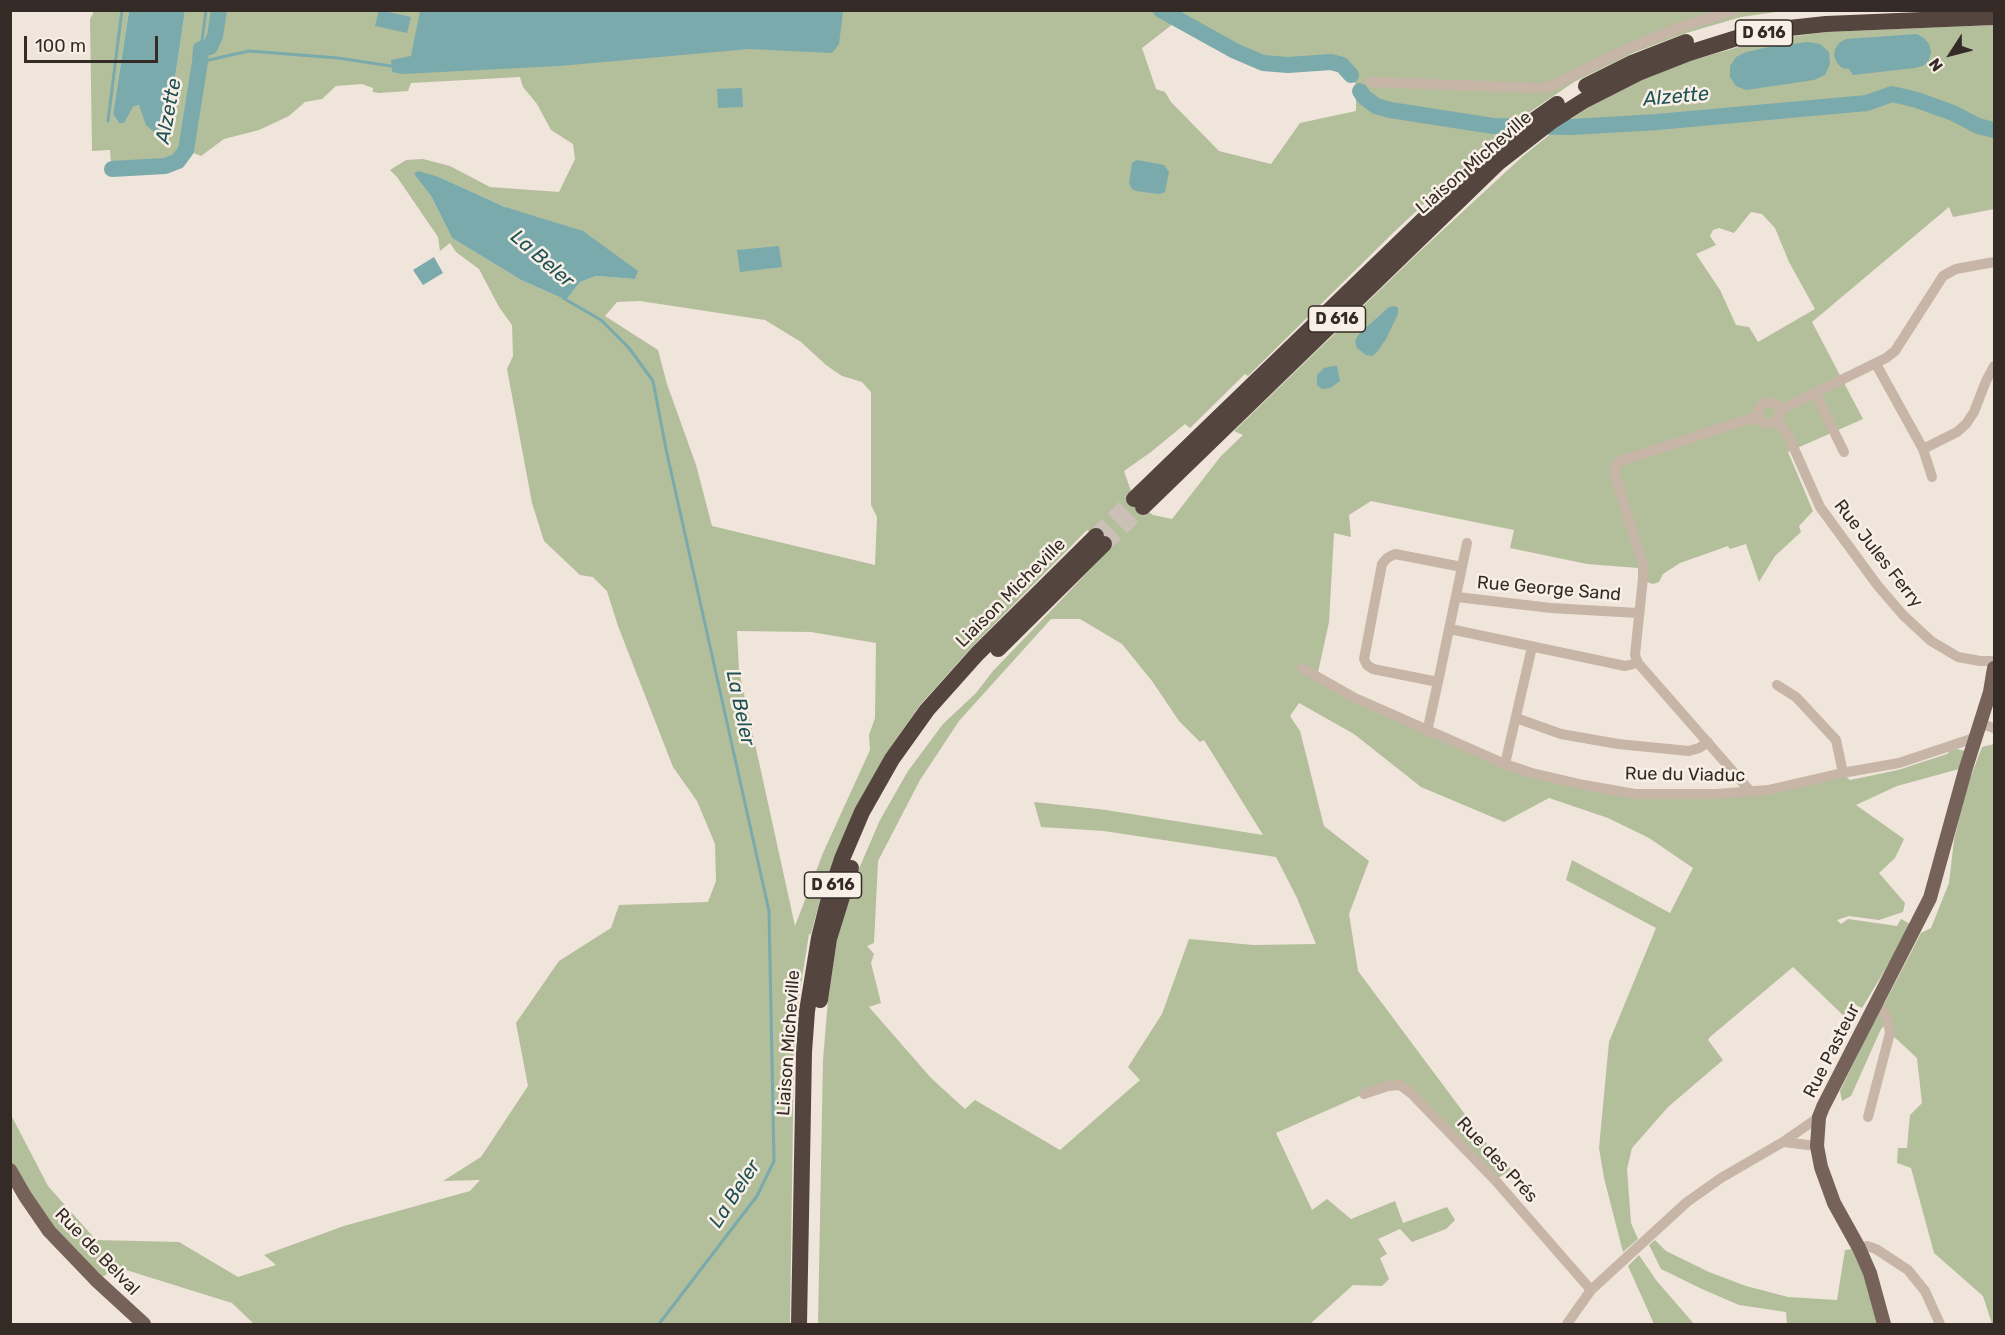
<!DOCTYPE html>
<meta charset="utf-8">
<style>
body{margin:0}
#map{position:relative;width:2005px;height:1335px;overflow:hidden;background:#f0e5da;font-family:Rubik,sans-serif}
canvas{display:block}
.frame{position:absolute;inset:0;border:12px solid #342b27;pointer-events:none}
.north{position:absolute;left:1921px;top:24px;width:60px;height:60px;-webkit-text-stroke:4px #f8f0e6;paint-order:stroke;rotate:234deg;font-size:16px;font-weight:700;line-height:24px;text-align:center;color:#342b27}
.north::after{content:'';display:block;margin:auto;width:21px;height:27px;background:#342b27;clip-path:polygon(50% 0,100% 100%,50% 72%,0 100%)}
.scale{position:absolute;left:24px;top:36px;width:134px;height:27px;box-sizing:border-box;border:3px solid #342b27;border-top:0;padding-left:8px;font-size:18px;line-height:21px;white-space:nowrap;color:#342b27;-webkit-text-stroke:4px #f8f0e6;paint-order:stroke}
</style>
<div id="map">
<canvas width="2005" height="1335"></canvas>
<div class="frame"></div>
<div class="north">N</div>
<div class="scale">100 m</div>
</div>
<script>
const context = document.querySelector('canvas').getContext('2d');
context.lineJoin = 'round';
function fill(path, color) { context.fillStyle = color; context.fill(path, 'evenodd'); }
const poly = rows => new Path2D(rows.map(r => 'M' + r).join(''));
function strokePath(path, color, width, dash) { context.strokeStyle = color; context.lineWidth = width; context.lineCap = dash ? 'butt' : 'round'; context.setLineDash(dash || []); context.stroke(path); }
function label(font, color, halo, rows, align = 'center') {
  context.font = font + ' Rubik,sans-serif'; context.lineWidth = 5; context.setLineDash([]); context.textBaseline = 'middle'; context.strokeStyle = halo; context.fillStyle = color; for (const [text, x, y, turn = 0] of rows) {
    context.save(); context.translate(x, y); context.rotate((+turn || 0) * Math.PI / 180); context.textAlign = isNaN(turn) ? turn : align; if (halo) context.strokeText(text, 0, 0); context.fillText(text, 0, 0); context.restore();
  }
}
fill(poly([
 [94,11,129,11,113,114,119,123,133,107,139,105,143,113,167,132,185,11,1783,11,1741,17,1683,34,1633,53,1574,82,1524,116,1481,151,1395,231,1248,376,1245,374,1190,428,1185,424,1151,452,1124,471,1133,497,1146,510,1153,515,1172,519,1221,456,1243,435,1234,431,1418,253,1523,156,1563,124,1591,106,1641,80,1690,61,1742,46,1781,38,1827,32,1994,25,1994,209,1953,217,1949,207,1812,322,1863,419,1788,452,1813,511,1799,526,1801,532,1775,556,1759,582,1746,544,1730,549,1728,546,1680,563,1663,574,1659,582,1653,584,1638,579,1638,568,1587,564,1510,548,1514,530,1371,501,1349,515,1351,537,1334,533,1329,622,1317,677,1505,764,1635,794,1716,794,1842,773,1850,780,1898,770,1947,754,1950,751,1957,749,1965,751,1959,769,1897,786,1856,805,1904,839,1895,858,1879,873,1905,903,1903,912,1879,920,1849,916,1837,920,1841,924,1848,919,1897,926,1901,919,1912,925,1862,1008,1854,1004,1847,1019,1793,967,1710,1037,1708,1040,1723,1060,1668,1107,1632,1148,1627,1169,1631,1223,1638,1239,1623,1252,1604,1178,1599,1148,1609,1042,1656,928,1566,880,1572,860,1670,913,1693,868,1649,838,1608,818,1549,798,1504,822,1421,787,1354,734,1299,703,1290,716,1300,731,1324,826,1369,861,1349,914,1358,971,1502,1164,1509,1166,1511,1170,1495,1180,1400,1085,1364,1094,1276,1133,1312,1210,1327,1199,1351,1219,1395,1201,1403,1223,1447,1207,1455,1220,1446,1229,1412,1242,1400,1229,1378,1239,1387,1254,1380,1258,1389,1279,1382,1286,1353,1285,1310,1324,818,1324,823,1060,828,1000,837,940,858,871,880,820,908,771,943,724,976,693,993,671,1109,550,1087,530,971,648,920,705,885,755,855,809,821,896,811,934,809,934,797,1010,794,1050,790,1324,254,1324,232,1303,123,1269,115,1270,96,1280,49,1231,11,1170,10,1113,48,1186,96,1240,179,1242,238,1277,276,1265,264,1255,344,1226,470,1191,480,1180,443,1181,481,1157,528,1086,516,1023,559,961,611,928,619,905,708,902,716,881,715,844,697,801,673,767,618,626,607,591,593,577,580,575,544,541,532,503,507,369,513,356,512,325,499,307,479,269,456,252,450,243,440,251,438,237,397,177,390,170,406,160,423,159,450,166,490,187,559,192,575,159,573,144,551,130,537,104,523,87,520,77,411,83,408,91,379,93,373,92,373,88,362,84,336,86,322,99,305,102,289,116,259,130,224,139,201,156,186,150,169,162,111,163,110,150,92,151,90,19],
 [1178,20,1235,51,1263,63,1288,65,1331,62,1342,65,1351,75,1359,91,1356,93,1356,111,1300,123,1271,164,1219,151,1171,102,1165,92,1156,89,1142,48],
 [414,174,439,177,505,207,635,279,596,276,580,282,566,300,521,280,452,238,431,196],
 [1751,212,1762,214,1775,228,1789,262,1815,309,1758,342,1749,327,1736,325,1720,290,1696,254,1716,245,1710,236,1713,230,1719,228,1734,233],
 [640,301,765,320,801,342,826,365,842,376,862,382,871,392,871,505,877,517,875,565,712,526,696,465,667,384,658,350,605,316,617,302],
 [1051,619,1080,619,1122,644,1152,681,1179,721,1200,742,1204,740,1263,835,1106,810,1034,802,1041,827,1104,831,1276,857,1297,898,1316,944,1253,945,1189,939,1162,1014,1128,1067,1140,1080,1060,1150,975,1100,965,1109,931,1078,869,1007,881,1003,871,963,874,954,867,946,874,943,878,861,920,780,959,721],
 [737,631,811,632,876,643,875,718,869,735,870,750,823,853,795,926,739,671],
 [1994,744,1994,1324,1992,1324,1983,1296,1934,1253,1911,1168,1897,1163,1898,1148,1907,1148,1910,1115,1922,1103,1917,1058,1890,1033,1888,1022,1881,1029,1851,1096,1842,1101,1840,1091,1881,1007,1882,1008,1921,933,1931,928,1949,883,1954,840,1967,786,1982,747],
 [1655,1240,1666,1251,1709,1272,1746,1286,1788,1297,1837,1300,1845,1250,1859,1248,1884,1324,1787,1324,1786,1312,1739,1305,1702,1289,1661,1269,1649,1245],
 [1639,1255,1656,1280,1694,1324,1654,1324,1628,1266]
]), '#b3be9b');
fill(poly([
 [379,10,411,17,407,33,375,26],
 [837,10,843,12,839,44,832,53,749,49,559,66,402,74,392,72,391,60,411,56,420,11],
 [129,11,185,11,167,132,163,136,155,133,146,125,139,105,133,107,124,123,119,123,113,114],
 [1917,34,1924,38,1929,44,1931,52,1929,60,1923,66,1915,68,1853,75,1849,69,1842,68,1837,63,1834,56,1835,49,1839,43,1846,39],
 [1808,42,1820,44,1829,52,1830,64,1825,75,1814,80,1746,90,1736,86,1730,77,1730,66,1736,57,1746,52,1769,47],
 [742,88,743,107,718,108,717,89],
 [1137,160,1164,165,1169,172,1165,192,1159,194,1136,191,1132,189,1129,183,1132,163],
 [418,171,439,177,505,207,583,231,638,271,635,279,596,276,580,282,566,300,521,280,452,238,431,196,414,174],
 [779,246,782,267,740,272,737,250],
 [434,257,443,273,423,285,413,270],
 [1395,306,1398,308,1398,314,1386,339,1377,352,1372,356,1366,355,1357,348,1355,342,1358,335,1389,307],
 [1333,366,1337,366,1340,381,1330,388,1322,389,1317,385,1317,375,1324,368]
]), '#7baaac');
strokePath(poly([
 [201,49,206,10],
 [200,62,249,51,338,58,391,66],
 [108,121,122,10],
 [563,298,601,320,629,348,653,381,666,449,769,911,774,1161,757,1196,659,1324]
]), '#7baaac', 3);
strokePath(poly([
 [1161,10,1235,51,1263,63,1288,65,1331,62,1342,65,1351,75],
 [1360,91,1364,97,1376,106,1390,110,1493,126,1573,127,1657,122,1867,103,1892,94,1917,100,1953,113,1978,126,1994,130],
 [112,169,165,166,178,161,186,150,200,62,201,49,210,47,215,36,219,10]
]), '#7baaac', 16);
strokePath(poly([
 [1096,536,1134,499],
 [1104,544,1143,507]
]), '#cac0b6', 16, [16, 8]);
strokePath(poly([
 [1371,82,1539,88,1549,87,1631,47,1683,26,1736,10],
 [1876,364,1923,449,1932,477],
 [1815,393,1844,452],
 '1758 413a11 11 0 1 1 22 0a11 11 0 1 1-22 0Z',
 [1780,410,1886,358,1895,351,1943,276,1956,269,1994,262],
 [1777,421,1788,435,1820,507,1878,586,1903,615,1931,641,1958,657,1980,661,1994,661],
 [1923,449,1957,432,1966,424,1974,412,1986,381,1994,366],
 [1395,554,1462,567,1438,682,1373,669,1367,665,1364,659,1382,564,1387,558,1395,554],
 [1462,567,1467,543],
 [1457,597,1551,608,1638,613],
 [1450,629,1625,666,1638,663],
 [1302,668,1355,698,1505,764,1532,773,1584,785,1635,794,1716,794,1768,790,1842,773,1899,763,1977,737],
 [1777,685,1796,697,1836,740,1843,773],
 [1516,718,1561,734,1618,744,1689,751,1699,748,1708,742],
 [1981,724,1994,728],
 [1427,732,1438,682],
 [1505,764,1532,647],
 [1751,792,1638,663,1635,655,1644,568,1614,472,1616,465,1621,461,1759,416],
 [1364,1094,1388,1086,1400,1085,1412,1094,1495,1180,1591,1290],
 [1868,1117,1890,1033,1888,1021,1882,1009,1875,1005],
 [1783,1142,1817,1146],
 [1859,1248,1867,1246,1876,1249,1908,1270,1925,1291,1940,1324],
 [1567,1324,1591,1290,1687,1202,1721,1178,1783,1142,1819,1117]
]), '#c7b5a7', 10);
strokePath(poly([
 [10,1170,25,1196,49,1231,96,1280,144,1324],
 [1884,1324,1870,1273,1859,1248,1834,1203,1821,1167,1817,1146,1819,1117,1823,1107,1930,898,1965,771,1990,692,1994,668]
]), '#766259', 14);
strokePath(poly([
 [1586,86,1632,63,1686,42],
 [1134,499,1488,157,1516,133,1557,104],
 [1143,507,1498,163,1552,121,1585,100,1638,73,1689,53,1740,37,1780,29,1826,24,1994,17],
 [998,649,1104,544],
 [820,1000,829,939,851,868],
 [799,1324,804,1052,807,1011,819,938,829,898,842,859,862,812,892,759,927,710,977,654,1096,536]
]), '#55453f', 16);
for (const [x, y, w] of [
 [1764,33,57],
 [1337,319,57],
 [833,885,57]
]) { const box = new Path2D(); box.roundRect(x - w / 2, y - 13, w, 26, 4.5); context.fillStyle = '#f8f0e6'; context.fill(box); strokePath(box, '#342b27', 1.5); }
label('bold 16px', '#342b27', null, [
 ["D 616",1764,33],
 ["D 616",1337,319],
 ["D 616",833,885]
]);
label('18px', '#342b27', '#f8f0e6', [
 ["Liaison Micheville",1474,163,-41],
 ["Rue Jules Ferry",1878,554,52],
 ["Rue George Sand",1549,589,5],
 ["Liaison Micheville",1011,593,-45],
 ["Rue du Viaduc",1685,775,1],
 ["Liaison Micheville",789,1043,-86],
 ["Rue Pasteur",1832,1051,-63],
 ["Rue des Prés",1497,1160,47],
 ["Rue de Belval",97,1252,46]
]);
label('italic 20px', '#1f5154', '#f8f0e6', [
 ["Alzette",1676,97,-5],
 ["Alzette",169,111,-79],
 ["La Beler",542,259,41],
 ["La Beler",740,708,78],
 ["La Beler",735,1194,-57]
]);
</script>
